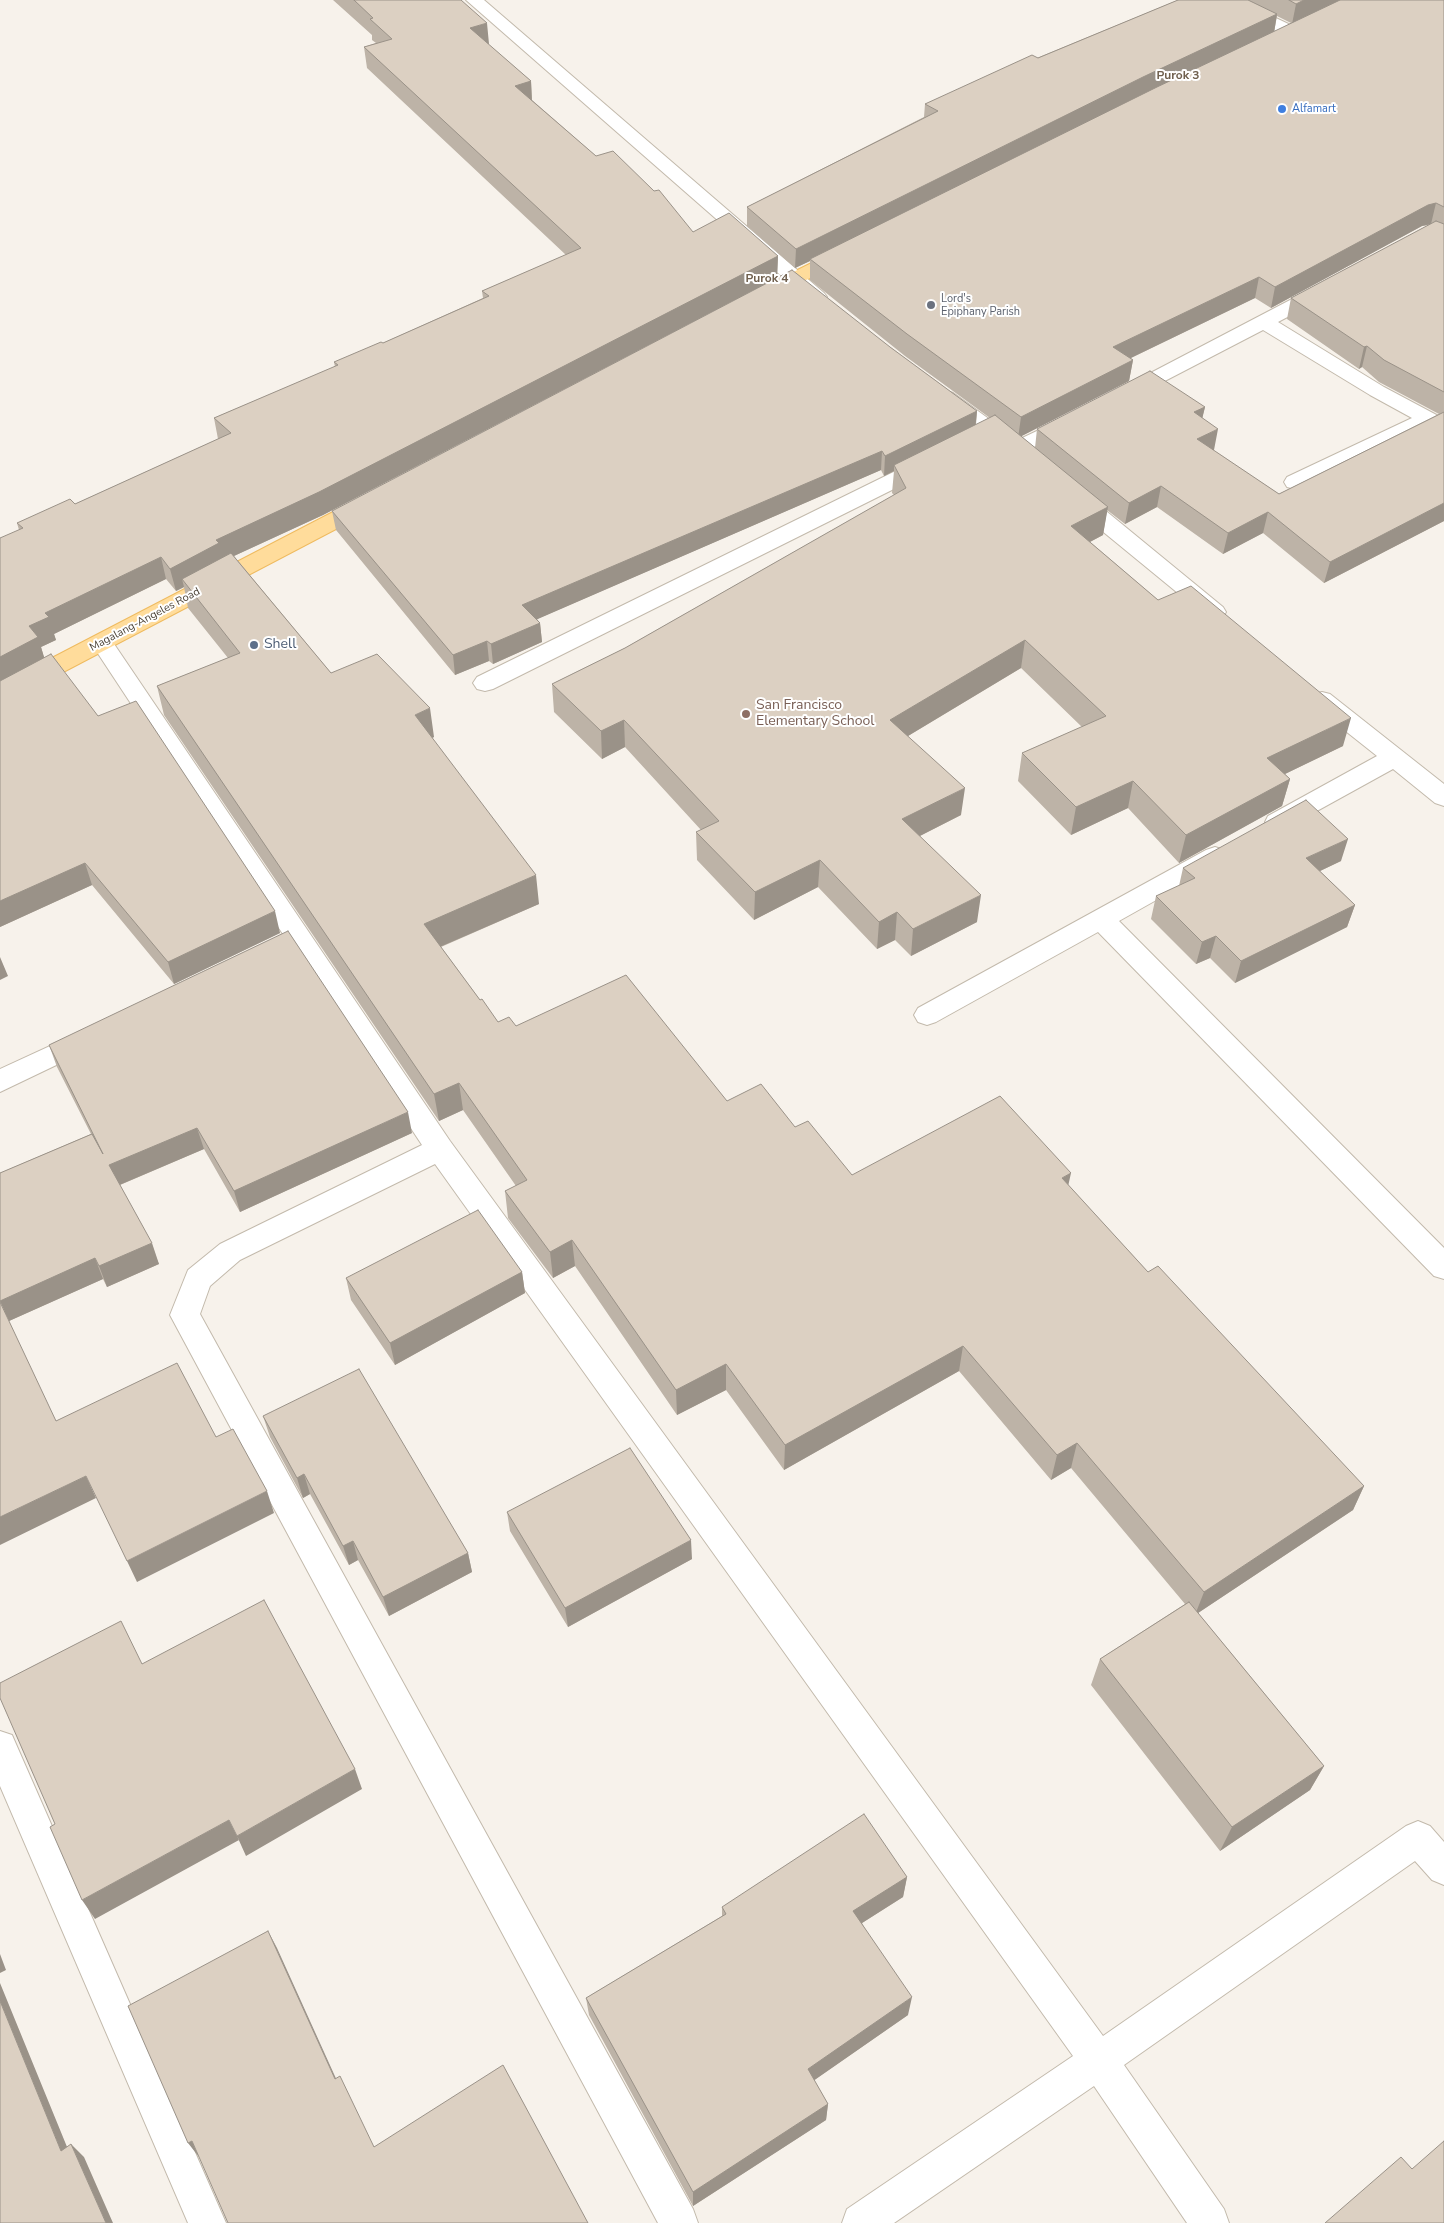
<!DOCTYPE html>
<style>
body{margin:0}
canvas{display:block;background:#f7f2eb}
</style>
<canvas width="1444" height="2223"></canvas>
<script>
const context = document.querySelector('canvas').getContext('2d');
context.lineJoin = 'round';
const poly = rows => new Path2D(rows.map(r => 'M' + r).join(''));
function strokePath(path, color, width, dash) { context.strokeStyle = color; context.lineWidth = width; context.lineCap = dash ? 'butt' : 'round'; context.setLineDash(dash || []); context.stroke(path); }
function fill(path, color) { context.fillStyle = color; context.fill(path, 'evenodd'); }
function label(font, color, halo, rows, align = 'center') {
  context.font = font + ' "Nunito Sans",sans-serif'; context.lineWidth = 4; context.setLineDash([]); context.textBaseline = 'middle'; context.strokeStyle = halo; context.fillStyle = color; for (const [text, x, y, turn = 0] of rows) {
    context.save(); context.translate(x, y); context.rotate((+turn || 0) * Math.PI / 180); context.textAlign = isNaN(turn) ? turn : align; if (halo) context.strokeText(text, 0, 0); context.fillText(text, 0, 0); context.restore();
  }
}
const minor = poly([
 [466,0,484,0,824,293,827,297,824,301,817,303,810,301,466,0],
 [1217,0,1238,0,1299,29,1301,33,1299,37,1287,37,1219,4,1217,0],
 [1322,285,1329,287,1332,291,1329,295,1278,322,1384,387,1444,419,1444,433,1427,426,1303,487,1295,489,1287,487,1284,482,1287,477,1412,418,1370,395,1263,330,1132,398,1125,400,1118,398,1115,394,1118,390,1315,287,1322,285],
 [946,391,953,393,1018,440,1062,419,1069,417,1076,419,1079,423,1076,427,1017,455,1010,453,939,401,936,397,939,393,946,391],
 [927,458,934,459,938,464,934,469,493,689,485,691,477,689,473,683,477,677,920,459,927,458],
 [1076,491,1084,493,1223,607,1226,612,1223,617,1215,619,1207,617,1068,503,1065,498,1068,493,1076,491],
 [102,635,110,638,450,1141,1103,2036,1406,1826,1418,1821,1430,1826,1444,1842,1444,1885,1432,1880,1415,1861,1124,2065,1224,2209,1229,2223,1187,2223,1094,2086,894,2223,842,2223,847,2209,1073,2056,435,1164,240,1260,210,1286,200,1314,693,2209,698,2223,658,2223,170,1315,188,1270,220,1244,422,1145,91,643,94,638,102,635],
 [1322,692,1330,694,1444,784,1444,806,1435,803,1393,769,1286,828,1277,831,1268,828,1265,822,1268,816,1377,756,1314,706,1310,700,1314,694,1322,692],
 [1215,847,1224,850,1228,856,1224,862,1119,921,1444,1248,1444,1279,1434,1276,1098,932,936,1022,927,1025,918,1022,914,1015,918,1008,1206,850,1215,847],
 [87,1029,96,1032,100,1039,96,1046,0,1092,0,1069,87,1029],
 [0,1731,12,1735,226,2223,188,2223,0,1786,0,1731]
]);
const major = poly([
 [844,247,851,249,854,253,851,257,773,297,766,299,759,297,756,293,759,289,844,247],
 [368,496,376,498,379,503,376,508,8,701,0,703,0,685,360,498,368,496]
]);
strokePath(minor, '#c3baac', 2);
strokePath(major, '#efbb60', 2);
fill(minor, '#fff');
fill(major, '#ffdc9b');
fill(poly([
 [333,0,461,0,489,44,488,44,531,81,532,100,596,156,693,232,778,256,777,278,323,515,234,556,331,673,434,737,432,738,539,904,441,947,480,1000,498,1022,516,1026,727,1101,795,1127,852,1175,1068,1185,1148,1272,1364,1486,1353,1510,1198,1613,1324,1766,1310,1790,1220,1851,1091,1685,1100,1659,1185,1604,1071,1468,1051,1480,959,1371,784,1470,726,1390,677,1415,575,1266,553,1278,508,1218,505,1191,516,1186,463,1110,439,1121,164,715,157,686,228,658,188,608,184,587,176,591,166,579,54,634,56,640,41,647,44,658,98,716,280,933,174,984,92,885,0,927,19,530,17,523,75,504,218,439,214,418,335,367,334,362,383,343,483,298,482,291,566,255,367,68,364,47,376,43,372,40,372,35],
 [1178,0,1444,0,1444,521,1324,583,1263,533,1223,554,1157,507,1125,524,1107,510,1103,535,1090,542,1158,600,1343,746,1285,774,1290,779,1282,806,1179,863,1128,808,1071,835,1018,781,1022,753,1082,727,1021,668,908,736,961,815,920,836,977,922,911,956,895,940,877,949,818,887,754,920,697,860,696,832,701,830,625,747,602,759,554,712,552,684,625,648,894,495,892,493,894,471,884,476,881,470,537,619,540,623,542,642,493,664,489,661,455,675,336,530,332,511,890,347,977,411,976,425,990,418,905,356,810,280,810,261,795,268,747,226,747,207,924,117,925,104],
 [1277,16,1291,23,1274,32],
 [1429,225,1291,298,1287,319,1359,369,1362,367,1379,382,1439,414,1279,494,1213,450,1202,418,1205,407,1037,429,1035,448,1021,436,1129,381,1133,360,1131,358,1255,298,1271,308,1422,226],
 [1341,861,1320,871,1355,905,1347,927,1235,983,1210,958,1196,964,1151,919,1156,896,1179,886,1183,868],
 [49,1045,412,1133,240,1212,204,1149,120,1185,159,1264,107,1287,103,1279,9,1321,0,1301,0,1173,91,1134,57,1067],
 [522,1272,525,1293,395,1365,351,1300,346,1278],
 [263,1416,468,1553,472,1572,389,1616,358,1560,349,1565,310,1494,303,1498,270,1437],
 [507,1512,692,1559,568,1627,510,1531],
 [907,1877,903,1897,862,1923,908,2015,814,2080,828,2104,826,2120,693,2206,589,2015,586,1998,722,1916,722,1907]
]), '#bdb3a7');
fill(poly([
 [1304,0,1342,0,1292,24,1296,4],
 [1277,14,1274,33,810,259,810,261,795,268,796,249,1143,77],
 [487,23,489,44,472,49,470,28],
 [531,81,532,103,515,86],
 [1436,203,1431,224,1422,226,1271,308,1275,287,1428,205],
 [778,256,777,278,323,515,223,561,182,579,184,587,176,591,170,569,216,540],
 [1259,277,1255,298,1110,368,1113,347],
 [1367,346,1362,367,1359,369,1364,347],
 [1133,360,1129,381,1018,438,1021,417],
 [1205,407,1200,428,1194,412],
 [977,411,975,431,894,465,894,471,884,476,885,456],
 [1218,429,1214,450,1193,460,1197,439],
 [882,451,881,470,524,625,522,605],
 [1161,486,1157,507,1125,524,1129,503],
 [1444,503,1444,521,1324,583,1330,562],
 [1108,507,1103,535,1067,554,1071,526],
 [1268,512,1263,533,1223,554,1228,533],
 [161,557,166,579,54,634,56,640,41,647,45,660,0,683,0,657,29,626,45,613],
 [540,623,542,642,493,664,491,644],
 [1025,640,1021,668,888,748,890,720],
 [487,641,489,661,455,675,453,655],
 [430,708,434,737,419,744,415,715],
 [1351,718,1343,746,1260,786,1267,758],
 [624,720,625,747,602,759,601,731],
 [1290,779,1282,806,1179,863,1186,835],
 [1133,781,1128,808,1071,835,1076,807],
 [965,788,961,815,900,846,902,819],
 [1348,839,1341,861,1299,881,1306,858],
 [820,860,818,887,754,920,755,892],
 [85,863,92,885,0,927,0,901],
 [536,875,539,904,428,952,424,924],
 [981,895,977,922,911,956,913,929],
 [1355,905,1347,927,1235,983,1241,961],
 [275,911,280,933,174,984,168,962],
 [897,912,895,940,877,949,879,922],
 [1216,936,1210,958,1196,964,1202,942],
 [0,957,8,976,0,980],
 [459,1083,463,1110,439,1121,434,1094],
 [408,1112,412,1133,240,1212,234,1191],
 [197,1128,204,1149,117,1186,109,1165],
 [1071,1173,1065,1200,1062,1178],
 [572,1240,575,1266,553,1278,550,1252],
 [152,1243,159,1264,107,1287,99,1266],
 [95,1258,103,1279,9,1321,0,1301],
 [522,1272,525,1293,395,1365,390,1343],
 [963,1346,959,1371,784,1470,785,1445],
 [726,1364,726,1390,677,1415,676,1390],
 [1077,1443,1071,1468,1051,1480,1057,1455],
 [304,1474,310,1494,303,1498,297,1478],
 [86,1476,96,1498,0,1545,0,1517],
 [1364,1486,1353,1510,1195,1615,1204,1592],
 [267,1491,274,1513,137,1582,127,1561],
 [691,1540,692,1559,568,1627,565,1608],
 [353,1541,358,1560,349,1565,343,1546],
 [468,1553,472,1572,389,1616,383,1597],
 [1324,1766,1310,1790,1220,1851,1232,1827],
 [355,1769,362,1789,246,1856,237,1836],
 [229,1820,239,1840,95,1919,82,1900],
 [907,1877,903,1897,851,1930,853,1911],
 [268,1931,277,1948,343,2094,335,2079],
 [0,1954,6,1970,0,1973],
 [0,1983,74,2164,61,2151,0,2001],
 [912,1997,908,2015,806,2086,808,2069],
 [828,2104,826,2120,693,2206,693,2192],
 [192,2141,199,2157,188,2143],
 [71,2144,84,2157,113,2223,106,2223]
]), '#9a9288');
const building = poly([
 [354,0,461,0,487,23,470,28,531,81,515,86,596,156,613,151,654,191,659,190,693,232,729,213,778,256,319,492,216,540,219,543,170,569,161,557,45,613,49,617,29,626,38,637,0,657,0,538,23,528,17,523,70,499,75,504,231,433,214,418,338,365,334,362,381,342,383,343,489,296,482,291,581,248,364,47,392,39,370,19,373,18,354,0],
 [1178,0,1248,0,1277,14,1143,77,796,249,747,207,938,111,925,104,1032,55,1038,58,1178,0],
 [1289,0,1304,0,1296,4,1289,0],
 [1340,0,1444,0,1444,207,1436,203,1428,205,1275,287,1259,277,1113,347,1133,360,1021,417,907,334,810,259,1157,87,1340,0],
 [1436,221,1444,224,1444,392,1384,360,1367,346,1364,347,1291,298,1436,221],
 [792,270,890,347,977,411,885,456,882,451,522,605,540,623,491,644,487,641,453,655,332,511,792,270],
 [1150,371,1205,407,1194,412,1218,429,1197,439,1279,494,1444,412,1444,503,1330,562,1268,512,1228,533,1161,486,1129,503,1037,429,1150,371],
 [995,415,1108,507,1071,526,1158,600,1191,586,1351,718,1267,758,1290,779,1186,835,1133,781,1076,807,1022,753,1106,716,1025,640,890,720,965,788,902,819,981,895,913,929,897,912,879,922,820,860,755,892,696,832,719,821,624,720,601,731,552,684,625,648,906,488,894,465,995,415],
 [231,553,331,673,377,654,430,708,415,715,536,875,424,924,480,1000,482,999,498,1022,509,1017,516,1026,626,975,727,1101,761,1084,795,1127,808,1121,852,1175,1000,1096,1071,1173,1062,1178,1148,1272,1158,1266,1364,1486,1204,1592,1077,1443,1057,1455,963,1346,785,1445,726,1364,676,1390,572,1240,550,1252,505,1191,527,1180,459,1083,434,1094,157,686,240,653,182,579,231,553],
 [51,654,98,716,136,701,275,911,168,962,85,863,0,901,0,681,51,654],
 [1306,800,1348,839,1306,858,1355,905,1241,961,1216,936,1202,942,1156,896,1195,878,1183,868,1306,800],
 [288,931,408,1112,234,1191,197,1128,109,1165,152,1243,99,1266,95,1258,0,1301,0,1173,92,1134,103,1154,49,1045,288,931],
 [478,1210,522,1272,390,1343,346,1278,478,1210],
 [0,1302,56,1421,177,1363,216,1437,233,1429,267,1491,127,1561,86,1476,0,1517,0,1302],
 [359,1369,468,1553,383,1597,353,1541,343,1546,304,1474,297,1478,263,1416,359,1369],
 [630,1448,691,1540,565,1608,507,1512,630,1448],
 [264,1600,355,1769,237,1836,229,1820,82,1900,50,1827,55,1824,0,1698,0,1683,121,1621,142,1664,264,1600],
 [1189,1602,1324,1766,1232,1827,1100,1659,1189,1602],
 [864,1814,907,1877,853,1911,912,1997,808,2069,828,2104,693,2192,586,1998,726,1914,722,1907,864,1814],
 [268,1931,335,2079,340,2076,374,2147,503,2065,588,2223,228,2223,192,2141,188,2143,128,2006,268,1931],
 [0,2001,61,2151,71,2144,106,2223,0,2223,0,2001],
 [1444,2141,1444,2223,1325,2223,1401,2157,1412,2169,1444,2141]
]);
fill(building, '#dcd0c2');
strokePath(building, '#9a9288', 1);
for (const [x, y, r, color] of [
 [1282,109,5,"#3f7fe0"],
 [931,305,5,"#6b7280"],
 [254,645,5,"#5c6f8a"],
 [746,714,5,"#8d6e63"]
]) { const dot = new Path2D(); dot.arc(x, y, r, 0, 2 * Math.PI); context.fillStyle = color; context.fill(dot); strokePath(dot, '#fff', 2); }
label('11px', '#366cbe', '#fff', [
 ["Alfamart",1292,109]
], 'left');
label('11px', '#5b616d', '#fff', [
 ["Lord's",941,299],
 ["Epiphany Parish",941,312]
], 'left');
label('11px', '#4c4337', '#fff', [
 ["Magalang-Angeles Road",145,620,-28]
]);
label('bold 12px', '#70604e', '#fff', [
 ["Purok 3",1178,76],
 ["Purok 4",767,279]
]);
label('14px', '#4e5e75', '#fff', [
 ["Shell",264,645]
], 'left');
label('14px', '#785e54', '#fff', [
 ["San Francisco",756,706],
 ["Elementary School",756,722]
], 'left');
</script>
